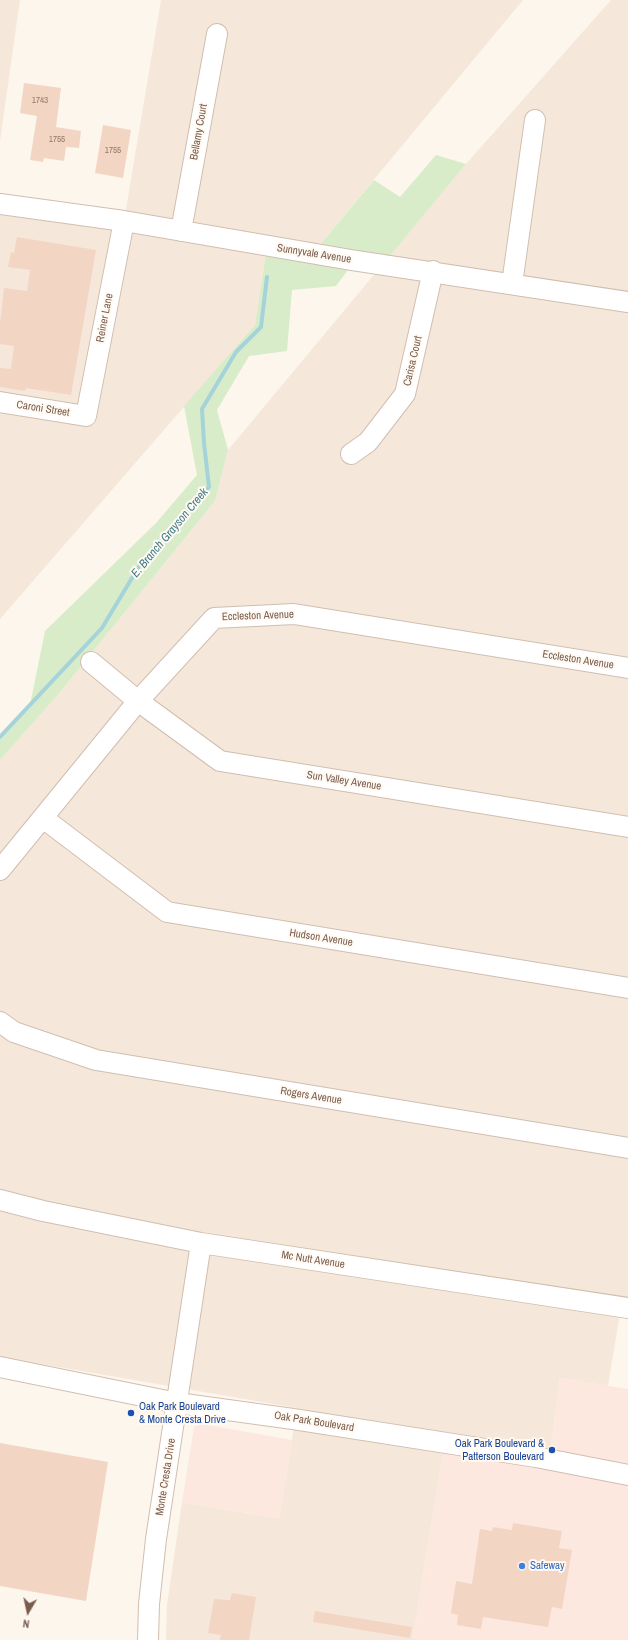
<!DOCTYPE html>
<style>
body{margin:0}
#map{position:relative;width:628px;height:1640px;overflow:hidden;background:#fdf6ec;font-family:"Archivo Narrow",sans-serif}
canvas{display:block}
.north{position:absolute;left:8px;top:1592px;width:40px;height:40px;-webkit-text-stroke:3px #fffaf3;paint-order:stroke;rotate:189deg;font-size:11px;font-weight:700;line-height:16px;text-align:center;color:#7a5c4d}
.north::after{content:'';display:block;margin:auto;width:14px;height:18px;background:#7a5c4d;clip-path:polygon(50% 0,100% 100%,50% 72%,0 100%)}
</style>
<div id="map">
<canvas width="628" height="1640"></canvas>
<div class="north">N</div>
</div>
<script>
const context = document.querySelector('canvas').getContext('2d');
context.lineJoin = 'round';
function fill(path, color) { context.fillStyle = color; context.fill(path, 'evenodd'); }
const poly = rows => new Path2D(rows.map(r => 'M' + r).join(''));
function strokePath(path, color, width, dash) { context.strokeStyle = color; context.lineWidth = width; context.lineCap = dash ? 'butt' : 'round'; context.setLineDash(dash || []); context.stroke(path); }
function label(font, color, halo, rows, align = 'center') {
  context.font = font + ' "Archivo Narrow",sans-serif'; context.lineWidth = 4; context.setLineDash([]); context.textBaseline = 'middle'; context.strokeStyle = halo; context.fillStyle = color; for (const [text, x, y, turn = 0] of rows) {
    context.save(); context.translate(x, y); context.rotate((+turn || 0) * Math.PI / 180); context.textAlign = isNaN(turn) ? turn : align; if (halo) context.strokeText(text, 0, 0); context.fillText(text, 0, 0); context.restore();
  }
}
fill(poly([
 [0,0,20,0,0,141],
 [161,0,523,0,313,253,267,246,255,325,0,619,0,204,124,221],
 [611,0,628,0,628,1308,621,1307,608,1386,560,1378,549,1460,445,1443,413,1638,423,1640,166,1640,167,1605,182,1502,279,1518,297,1408,0,1357,0,760,56,697,215,501,228,450,466,164]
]), '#f5e8da');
fill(poly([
 [560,1378,628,1389,628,1640,423,1640,413,1638,445,1443,549,1460],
 [202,1424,292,1440,279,1518,182,1502,194,1427]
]), '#fde8e0');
fill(poly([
 [436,155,466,164,384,263,351,260,348,270,336,286,292,290,287,351,249,356,217,410,228,450,215,501,56,697,0,760,0,737,30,705,45,631,156,523,197,475,184,406,255,325,267,246,313,253,374,180,400,197]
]), '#d8ecc9');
strokePath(poly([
 [0,737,102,628,138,568,209,487,204,443,202,409,236,352,261,327,267,277]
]), '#a5d3da', 4);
fill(poly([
 [24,83,61,88,56,127,81,131,79,148,66,147,64,161,44,158,43,162,30,160,37,116,20,113],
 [103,125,131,130,123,178,95,173],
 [17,237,96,250,71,395,26,388,25,391,0,387,0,368,11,369,14,346,0,344,0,323,4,288,27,291,30,270,8,267,11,252,14,253],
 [0,1443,108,1462,86,1601,0,1586],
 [513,1523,562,1531,559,1548,572,1550,562,1609,552,1607,548,1627,483,1617,481,1629,457,1625,458,1615,451,1613,456,1581,472,1584,480,1529,492,1531,493,1527,512,1530],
 [232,1593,256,1597,249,1640,220,1640,221,1635,208,1633,214,1599,230,1600],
 [315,1611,412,1627,410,1638,313,1622]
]), '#f3d5c3');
const minor = poly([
 [0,204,124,221,351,260,628,302],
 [181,231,217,34],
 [512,284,535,120],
 [0,402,86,416,124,221],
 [351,454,368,442,405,394,433,271],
 [91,662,138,701,220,761,628,827],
 [43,818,167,912,628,988],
 [0,870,138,701,214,618,294,614,628,668],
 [0,1022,14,1032,96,1060,628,1148],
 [0,1200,43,1211,201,1243,628,1308],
 [0,1367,177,1403,293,1419,536,1457,628,1475],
 [148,1640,149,1604,156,1539,201,1243]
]);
strokePath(minor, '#d1beb0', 22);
strokePath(minor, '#fff', 20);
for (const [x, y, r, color] of [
 [131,1413,4,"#1a4fb4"],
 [552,1450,4,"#1a4fb4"],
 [522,1566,4,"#3f7fe0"]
]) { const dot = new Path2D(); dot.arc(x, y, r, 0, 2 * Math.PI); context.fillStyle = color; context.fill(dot); strokePath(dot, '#fffaf3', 1.5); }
label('9px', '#987a6a', null, [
 ["1743",40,101],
 ["1755",57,140],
 ["1755",113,151]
]);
label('11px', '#7a5c4d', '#fffaf3', [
 ["Bellamy Court",199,132,-80],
 ["Sunnyvale Avenue",314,254,9],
 ["Reiner Lane",105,318,-79],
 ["Carisa Court",413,361,-77],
 ["Caroni Street",43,409,9],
 ["Eccleston Avenue",258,616,-2],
 ["Eccleston Avenue",578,660,9],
 ["Sun Valley Avenue",344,781,9],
 ["Hudson Avenue",321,938,9],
 ["Rogers Avenue",311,1096,9],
 ["Mc Nutt Avenue",313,1260,9],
 ["Oak Park Boulevard",314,1422,9],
 ["Monte Cresta Drive",166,1477,-81]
]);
label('11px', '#164399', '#fffaf3', [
 ["Oak Park Boulevard",139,1407],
 ["& Monte Cresta Drive",139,1420],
 ["Oak Park Boulevard &",544,1444,"right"],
 ["Patterson Boulevard",544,1457,"right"]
], 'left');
label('11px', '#366cbe', '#fffaf3', [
 ["Safeway",530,1566]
], 'left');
label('italic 12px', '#437c86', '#fffaf3', [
 ["E. Branch Grayson Creek",170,533,-50]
]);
</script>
